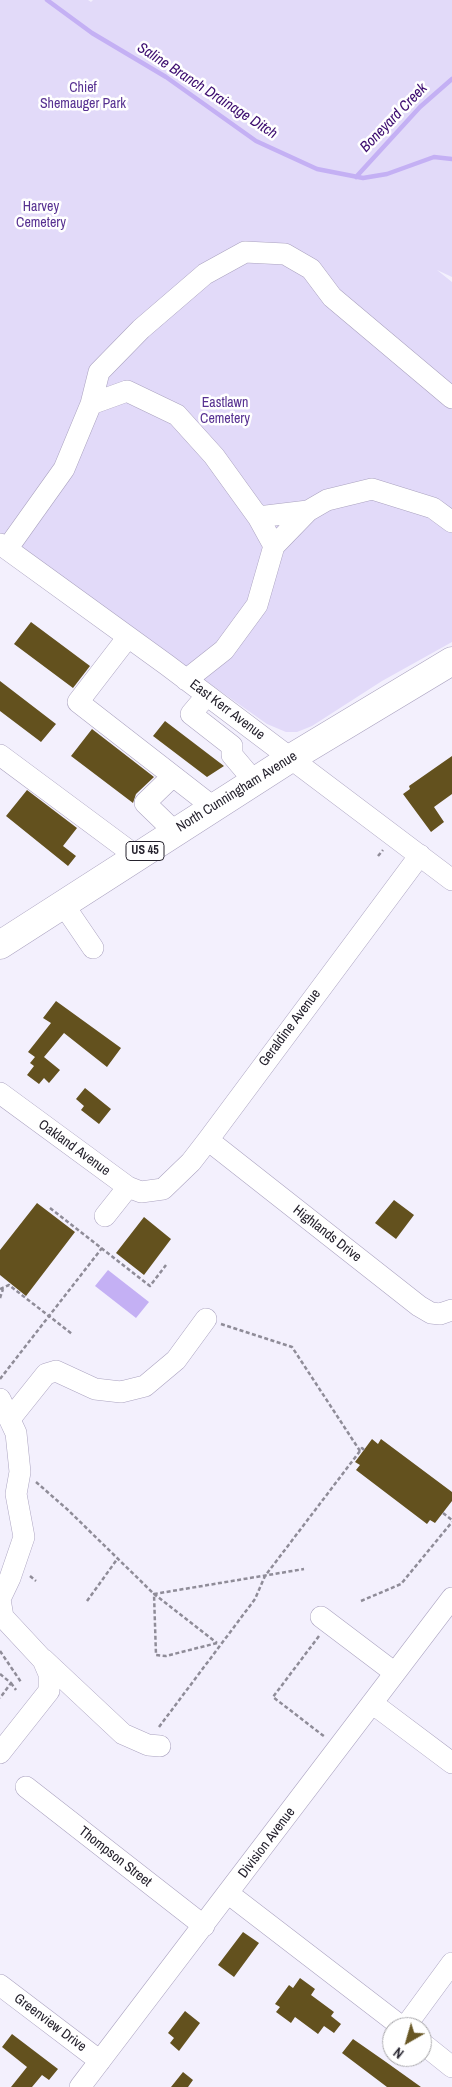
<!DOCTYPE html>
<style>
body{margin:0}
#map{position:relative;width:452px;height:2087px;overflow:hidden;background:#f3f0fd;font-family:"Archivo Narrow",sans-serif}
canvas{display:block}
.north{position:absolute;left:382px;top:2017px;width:50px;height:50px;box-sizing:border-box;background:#fff;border:1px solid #a8a7ab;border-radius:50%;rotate:218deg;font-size:14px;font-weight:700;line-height:20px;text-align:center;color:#25222d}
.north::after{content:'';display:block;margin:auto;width:18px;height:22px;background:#685724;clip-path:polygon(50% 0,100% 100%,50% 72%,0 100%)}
</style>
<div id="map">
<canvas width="452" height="2087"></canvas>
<div class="north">N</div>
</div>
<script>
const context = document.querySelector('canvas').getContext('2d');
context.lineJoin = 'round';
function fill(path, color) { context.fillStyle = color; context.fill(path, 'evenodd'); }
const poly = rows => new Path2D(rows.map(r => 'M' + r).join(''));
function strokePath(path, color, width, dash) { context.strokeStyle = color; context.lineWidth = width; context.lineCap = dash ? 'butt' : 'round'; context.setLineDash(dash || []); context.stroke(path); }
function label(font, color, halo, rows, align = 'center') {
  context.font = font + ' "Archivo Narrow",sans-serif'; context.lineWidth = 5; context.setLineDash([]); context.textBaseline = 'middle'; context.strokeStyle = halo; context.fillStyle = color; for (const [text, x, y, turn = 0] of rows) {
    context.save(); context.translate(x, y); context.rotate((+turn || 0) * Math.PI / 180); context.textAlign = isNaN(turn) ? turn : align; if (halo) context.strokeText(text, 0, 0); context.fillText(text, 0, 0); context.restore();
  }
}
fill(poly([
 [0,0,88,0,91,2,93,0,452,0,452,277,437,270,452,282,452,642,382,681,312,726,297,732,286,732,267,724,68,584,0,533]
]), '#e2daf9');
fill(poly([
 [108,1270,149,1302,136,1318,95,1286]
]), '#c4b0f4');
strokePath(poly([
 [47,0,92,33,166,77,256,141,317,169,363,178,387,174,434,157,452,159],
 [356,177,420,107,452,79]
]), '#c4b0f4', 4.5);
fill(poly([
 [31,622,90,666,73,688,14,644],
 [0,681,56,724,41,742,0,711],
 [165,721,224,766,207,777,153,736],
 [92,729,154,777,136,794,133,803,71,756],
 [452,756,452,794,434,807,444,822,431,832,403,794,410,789,409,786],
 [27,790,77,828,63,846,76,856,68,866,6,816],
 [56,1001,121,1048,107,1067,64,1033,44,1057,60,1070,49,1083,44,1078,39,1084,27,1075,34,1066,30,1063,35,1057,28,1052,51,1023,43,1018],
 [85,1088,111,1109,99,1124,81,1110,84,1106,76,1099],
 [394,1200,414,1215,396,1239,375,1223],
 [37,1203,75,1232,26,1296,0,1275,0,1250],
 [144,1217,171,1239,144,1275,116,1253],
 [372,1439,378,1444,381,1439,452,1492,452,1501,435,1523,430,1520,427,1524,356,1470,360,1465,355,1462],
 [243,1932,259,1943,234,1977,218,1965],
 [300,1978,315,1989,311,1995,334,2012,331,2016,341,2024,334,2033,324,2026,318,2034,295,2017,291,2023,276,2012,280,2007,275,2004,289,1985,293,1988],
 [185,2011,200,2023,179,2051,170,2043,174,2038,168,2033],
 [12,2034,58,2069,49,2080,42,2075,32,2087,11,2087,27,2067,2,2047],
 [353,2039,386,2062,421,2087,387,2087,342,2053],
 [183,2072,193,2080,188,2087,171,2087]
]), '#63511e');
const minor = poly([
 [91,404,99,372,141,329,205,274,245,252,285,254,311,269,332,297,452,398],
 [258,517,308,511],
 [0,544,167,665,452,880],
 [274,546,308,511,327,500,372,489,433,508,452,522],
 [7,549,64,469,91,404,127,391,177,415,214,456,258,517,274,546,257,605,224,650,186,680],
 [128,637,78,702,213,807],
 [207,695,191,714,232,746,232,755,254,781],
 [0,755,136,856],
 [173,776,145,803,175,832],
 [63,904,93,948],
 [0,1093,128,1187,141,1192,163,1189,191,1162,208,1140,420,855],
 [208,1140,419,1306,431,1313,440,1314,452,1310],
 [105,1216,128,1187],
 [0,1399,16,1433,20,1472,16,1494,24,1537,10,1578,0,1599,3,1617,43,1660,49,1674,49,1691,0,1753],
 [10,1419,46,1374,56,1371,95,1389,121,1392,145,1386,176,1360,206,1319],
 [321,1617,395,1673],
 [43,1659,123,1734,148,1745,160,1746],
 [372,1703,452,1763],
 [26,1787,204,1926],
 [229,1894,402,2027],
 [0,1985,100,2061],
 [405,2027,452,1963],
 [422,2043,452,2067],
 [80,2087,452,1598]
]);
const major = poly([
 [0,945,291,758,452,661]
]);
strokePath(minor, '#aba3c0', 22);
strokePath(major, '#aba3c0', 29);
strokePath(poly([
 [378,856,383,850],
 [50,1208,150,1286,166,1265],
 [0,1289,9,1285,72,1334],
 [0,1298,3,1289],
 [221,1324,292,1347,360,1451],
 [0,1379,102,1248],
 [36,1482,68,1510,154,1594,217,1643],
 [443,1513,452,1520],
 [30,1576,36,1581],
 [87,1601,118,1558],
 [361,1601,401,1584,452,1522],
 [319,1636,273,1697,325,1737],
 [217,1643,166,1656,156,1655,154,1594,304,1569],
 [0,1651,21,1682],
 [0,1674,11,1683,0,1698],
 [11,1683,16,1690],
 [159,1727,255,1599,265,1576,360,1451,362,1448,364,1450]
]), '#8f8c98', 2.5, [4, 2.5]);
strokePath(minor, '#fff', 21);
strokePath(major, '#fff', 28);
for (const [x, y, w] of [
 [145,851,38]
]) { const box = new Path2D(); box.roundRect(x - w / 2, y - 9.5, w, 19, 4); context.fillStyle = '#fff'; context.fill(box); strokePath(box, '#25222d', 1); }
label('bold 12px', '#25222d', null, [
 ["US 45",145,851]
]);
label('14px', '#573191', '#fff', [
 ["Chief",83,88],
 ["Shemauger Park",83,104],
 ["Harvey",41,207],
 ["Cemetery",41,223],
 ["Eastlawn",225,403],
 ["Cemetery",225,419]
]);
label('14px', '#25222d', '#fff', [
 ["East Kerr Avenue",227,710,37],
 ["North Cunningham Avenue",237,792,-32],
 ["Geraldine Avenue",290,1028,-53],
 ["Oakland Avenue",74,1148,36],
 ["Highlands Drive",327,1234,38],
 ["Division Avenue",267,1843,-53],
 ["Thompson Street",115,1857,38],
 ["Greenview Drive",50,2023,37]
]);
label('italic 15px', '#3c0c6f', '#fff', [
 ["Saline Branch Drainage Ditch",207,91,33],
 ["Boneyard Creek",394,118,-46]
]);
</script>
